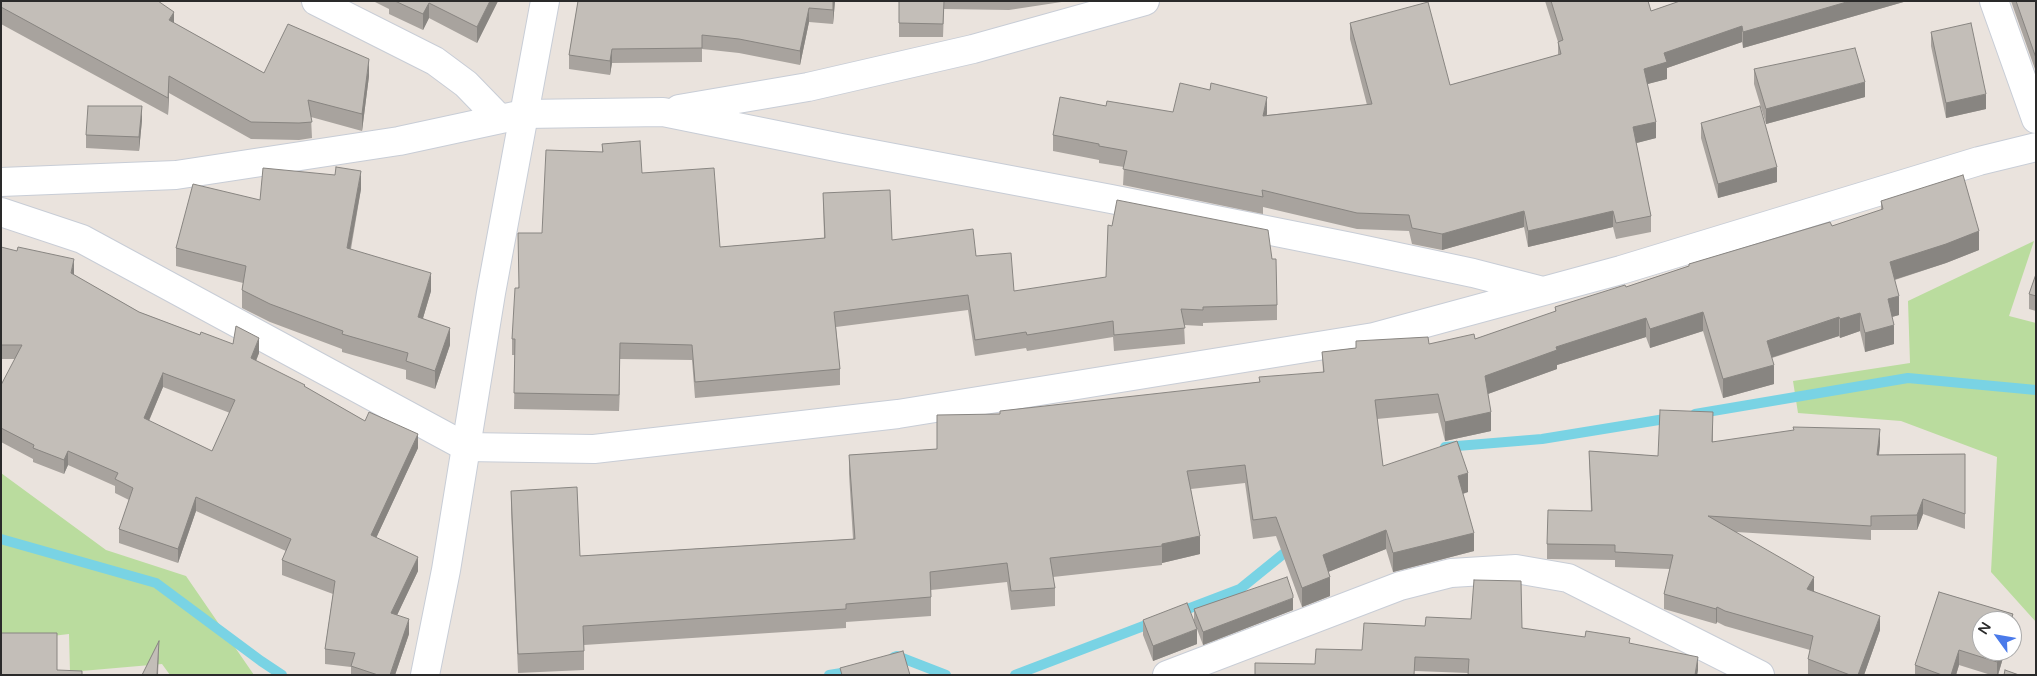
<!DOCTYPE html>
<style>
body{margin:0}
#map{position:relative;width:2037px;height:676px;overflow:hidden;background:#eae3dd;font-family:"Varela Round",sans-serif}
canvas{display:block}
.frame{position:absolute;inset:0;border:2px solid #2a2a2a;pointer-events:none}
.north{position:absolute;left:1972px;top:611px;width:50px;height:50px;box-sizing:border-box;background:#fff;border:1px solid #aaa;border-radius:50%;rotate:302deg;font-size:14px;font-weight:700;line-height:20px;text-align:center;color:#2a2a2a}
.north::after{content:'';display:block;margin:auto;width:18px;height:22px;background:#4a7aea;clip-path:polygon(50% 0,100% 100%,50% 72%,0 100%)}
</style>
<div id="map">
<canvas width="2037" height="676"></canvas>
<div class="frame"></div>
<div class="north">N</div>
</div>
<script>
const context = document.querySelector('canvas').getContext('2d');
context.lineJoin = 'round';
function fill(path, color) { context.fillStyle = color; context.fill(path, 'evenodd'); }
const poly = rows => new Path2D(rows.map(r => 'M' + r).join(''));
function strokePath(path, color, width, dash) { context.strokeStyle = color; context.lineWidth = width; context.lineCap = dash ? 'butt' : 'round'; context.setLineDash(dash || []); context.stroke(path); }
fill(poly([
 [2034,241,2009,316,2036,323,2036,622,1991,572,1997,457,1901,421,1798,413,1793,381,1910,363,1908,301],
 [1,473,106,550,186,576,254,675,170,675,162,664,70,672,69,634,1,642]
]), '#badc9e');
strokePath(poly([
 [1695,414,1908,378,2036,390],
 [1445,447,1542,439,1671,418],
 [1,539,156,583,261,661,282,675],
 [1177,613,1240,589,1293,546],
 [894,657,897,656,946,675],
 [829,675,854,671],
 [1015,675,1154,622]
]), '#79d3e4', 10);
const street = poly([
 [316,1,435,61,466,84,500,119],
 [1994,1,2036,119],
 [679,109,808,87,973,49,1145,1],
 [1,182,176,175,399,141,524,114,663,112,841,148,1111,199,1351,247,1473,273,1543,291],
 [1,212,82,239,466,447,594,449,898,414,1374,337,1621,270,1979,161,2036,147],
 [1167,675,1400,586,1451,573,1516,569,1568,578,1760,675]
]);
const secondary = poly([
 [425,675,446,570,491,293,545,1]
]);
strokePath(street, '#c8cdd6', 30);
strokePath(secondary, '#c8cdd6', 30);
strokePath(street, '#fff', 28);
strokePath(secondary, '#fff', 28);
fill(poly([
 [1,1,174,23,264,73,369,76,362,131,311,117,312,138,299,140,251,139,169,93,168,115,1,24],
 [373,1,498,1,477,43,429,18,423,30,389,14,389,9],
 [578,1,835,1,833,24,809,22,800,65,739,53,702,49,702,62,612,63,610,75,569,69,569,55],
 [899,1,1068,1,1009,10,944,9,943,37,899,37],
 [1545,1,1648,1,1651,11,1680,1,1907,1,1743,48,1742,42,1667,68,1667,79,1647,84,1656,138,1636,143,1651,216,1651,232,1616,239,1613,227,1528,247,1524,227,1442,250,1412,244,1409,231,1357,229,1263,207,1263,214,1123,185,1124,167,1099,163,1099,160,1053,151,1053,135,1106,106,1173,112,1267,113,1267,115,1367,105,1350,39,1350,23,1450,85,1558,55,1558,42],
 [2011,1,2036,1,2036,72],
 [1931,32,1986,109,1946,118,1931,46],
 [1754,69,1865,97,1766,124,1754,84],
 [142,120,139,151,86,148,86,135],
 [1701,123,1777,182,1718,198,1701,138],
 [602,144,642,173,720,247,824,238,823,193,892,240,976,256,1014,291,1277,305,1277,320,1203,323,1203,326,1184,325,1185,344,1114,351,1113,337,1027,351,1026,348,975,356,968,310,836,327,840,369,840,385,695,398,692,360,620,359,619,411,514,409,515,355,512,355,512,339,518,288,542,233,602,152],
 [335,175,361,189,351,249,431,291,423,318,450,345,435,389,406,379,406,370,342,352,342,349,270,322,242,308,242,290,243,283,176,266,176,248,260,200],
 [1881,201,1979,250,1946,263,1895,280,1899,315,1892,317,1894,344,1865,352,1860,331,1840,338,1839,336,1772,358,1774,384,1723,398,1703,331,1650,348,1646,337,1557,365,1557,369,1488,394,1491,431,1445,441,1438,413,1377,419,1383,466,1468,492,1463,494,1474,551,1393,572,1386,549,1328,572,1330,596,1302,607,1276,536,1253,539,1245,483,1191,489,1200,554,1162,563,1162,565,1053,577,1055,588,1055,606,1011,610,1007,582,931,590,931,616,846,622,846,628,584,645,584,670,518,673,511,510,511,491,580,556,853,539,849,474,849,455,937,449,1000,414,1259,382,1323,372,1322,352,1356,348,1356,341,1429,344,1475,339,1555,312,1555,307,1626,287,1689,266,1689,264,1832,226,1881,210],
 [1,247,74,274,74,275,139,312,200,335,233,344,259,353,256,361,305,387,365,421,418,448,376,538,418,571,397,615,409,634,395,675,351,675,351,667,325,664,325,649,333,594,282,575,282,560,286,551,196,511,178,563,119,543,119,529,129,500,115,493,115,486,68,465,64,474,33,462,33,459,1,442,1,385,15,359,1,359],
 [163,387,230,413,212,451,149,421],
 [2036,274,2036,311,2029,309,2029,294],
 [1713,426,1713,442,1880,444,1879,455,1965,454,1965,529,1923,514,1917,530,1871,530,1871,540,1736,532,1814,591,1880,630,1864,675,1811,675,1808,674,1808,659,1810,650,1725,626,1717,622,1716,624,1664,609,1664,594,1670,569,1615,567,1615,560,1547,559,1547,544,1591,511,1589,451,1658,456],
 [1939,592,2013,614,2012,631,2012,621,1982,621,1982,651,2005,651,1998,675,1991,675,1959,665,1956,675,1915,675,1915,665],
 [1194,609,1293,610,1203,645,1194,621],
 [1143,620,1197,644,1153,661,1143,635],
 [1425,626,1522,628,1630,644,1698,670,1697,675,1468,675,1468,673,1415,671,1315,664,1362,650]
]), '#a8a39e');
fill(poly([
 [490,1,498,1,477,43,477,27],
 [833,1,835,1,833,24],
 [1850,1,1907,1,1743,48,1743,32],
 [429,3,429,18,423,30,423,14],
 [809,8,809,22,800,65,800,51],
 [174,12,174,29,169,20],
 [1742,26,1742,42,1667,68,1667,79,1644,85,1644,69,1664,53],
 [612,49,612,63,610,75,610,61],
 [369,59,369,76,362,131,362,114],
 [169,76,169,93,168,115,168,98],
 [1865,82,1865,97,1766,124,1766,109],
 [1986,94,1986,109,1946,118,1946,103],
 [1267,97,1267,113,1263,132,1263,116],
 [142,106,142,120,139,151,139,137],
 [1656,122,1656,138,1633,144,1633,127],
 [1777,167,1777,182,1718,198,1718,184],
 [361,171,361,189,347,266,347,248],
 [1524,211,1524,227,1442,250,1442,234],
 [1613,211,1613,227,1528,247,1528,231],
 [1979,231,1979,250,1946,263,1890,281,1890,262],
 [74,259,74,274,71,288,71,273],
 [431,273,431,291,418,335,418,317],
 [1899,296,1899,315,1888,318,1888,299],
 [1703,312,1703,331,1650,348,1650,329],
 [1860,313,1860,331,1840,338,1840,319],
 [1839,317,1839,336,1767,359,1767,341],
 [1646,318,1646,337,1557,365,1557,369,1485,395,1485,376,1556,347],
 [1894,325,1894,344,1865,352,1865,333],
 [450,328,450,345,435,389,435,371],
 [259,338,259,353,251,373,251,358],
 [620,343,620,359,619,411,619,395],
 [1774,365,1774,384,1723,398,1723,379],
 [163,373,163,387,144,432,144,418],
 [1491,412,1491,431,1445,441,1445,422],
 [1880,429,1880,444,1877,469,1877,455],
 [418,434,418,448,371,549,371,535],
 [68,451,68,465,64,474,64,460],
 [1468,473,1468,492,1458,495,1458,476],
 [196,497,196,511,178,563,178,549],
 [1923,499,1923,514,1917,530,1917,515],
 [1386,530,1386,549,1323,574,1323,555],
 [1474,533,1474,551,1393,572,1393,553],
 [1200,536,1200,554,1162,563,1162,544],
 [418,557,418,571,391,628,391,613],
 [1330,577,1330,596,1302,607,1302,588],
 [1814,577,1814,592,1807,589],
 [1293,598,1293,610,1203,645,1203,632],
 [1717,607,1717,622,1716,624,1716,609],
 [2013,614,2013,629,2012,631,2012,621,2010,621],
 [1880,616,1880,630,1864,675,1858,675],
 [409,619,409,634,395,675,390,675],
 [1197,629,1197,644,1153,661,1153,646],
 [159,641,158,675,157,675],
 [1959,650,1959,665,1956,675,1951,675],
 [2001,651,2005,651,1998,675,1997,675,1997,662],
 [1698,657,1698,670,1697,675,1695,675]
]), '#888581');
const building = poly([
 [1,1,158,1,174,12,169,20,264,73,288,24,369,59,362,114,308,100,312,122,299,123,251,122,169,76,168,98,1,7,1,1],
 [395,1,490,1,477,27,429,3,423,14,395,1],
 [578,1,833,1,833,10,809,8,800,51,739,39,702,35,702,48,612,49,610,61,569,55,578,1],
 [899,1,944,1,943,24,899,23,899,1],
 [1551,1,1648,1,1651,11,1680,1,1850,1,1743,32,1742,26,1664,53,1667,62,1644,69,1656,122,1633,127,1651,216,1616,223,1613,211,1528,231,1524,211,1442,234,1412,228,1409,215,1357,213,1262,190,1263,197,1123,169,1127,151,1099,146,1099,144,1053,135,1060,97,1106,106,1107,101,1173,112,1180,83,1210,90,1211,83,1267,97,1263,116,1372,104,1350,23,1428,2,1450,85,1561,54,1558,42,1563,40,1551,1],
 [2016,1,2036,1,2036,58,2016,1],
 [1971,23,1986,94,1946,103,1931,32,1971,23],
 [1855,48,1865,82,1766,109,1754,69,1855,48],
 [88,106,142,106,139,137,86,135,88,106],
 [1760,106,1777,167,1718,184,1701,123,1760,106],
 [640,141,642,173,714,168,720,247,825,238,823,193,890,190,892,240,973,229,976,256,1011,253,1014,291,1106,277,1108,225,1112,226,1117,200,1268,230,1272,259,1276,259,1277,305,1203,307,1203,310,1181,309,1185,328,1114,335,1113,321,1027,335,1026,332,975,340,968,295,834,312,840,369,695,382,692,345,620,343,619,395,514,393,515,339,512,339,515,288,519,288,518,233,542,233,546,150,603,152,602,144,640,141],
 [336,167,361,171,347,248,431,273,418,317,450,328,435,371,406,361,408,353,342,334,343,331,270,304,242,290,246,266,176,248,193,184,260,200,263,168,335,175,336,167],
 [1963,175,1979,231,1946,244,1890,262,1899,296,1888,299,1894,325,1865,333,1860,313,1840,319,1839,317,1767,341,1774,365,1723,379,1703,312,1650,329,1646,318,1556,347,1557,350,1485,376,1491,412,1445,422,1438,394,1375,400,1383,466,1457,441,1468,473,1458,476,1474,533,1393,553,1386,530,1323,555,1330,577,1302,588,1276,517,1253,520,1245,465,1187,471,1200,536,1162,544,1162,546,1050,558,1055,588,1011,591,1007,563,930,572,931,597,846,604,846,609,583,626,584,651,518,654,511,491,577,487,580,556,855,539,849,455,937,449,937,415,1000,414,1000,411,1260,382,1259,377,1324,372,1322,352,1356,348,1356,341,1428,337,1429,344,1474,334,1475,339,1556,311,1555,307,1625,285,1626,287,1689,266,1689,264,1830,222,1832,226,1883,209,1881,201,1963,175],
 [1,247,17,251,18,247,74,259,71,273,139,312,200,335,201,332,233,344,236,326,259,338,251,358,305,385,304,386,365,421,369,412,418,434,371,535,418,557,391,613,409,619,390,675,378,675,351,666,355,653,325,649,335,581,282,560,291,539,196,497,178,549,119,529,133,488,115,479,118,473,68,451,64,460,33,448,34,445,1,428,1,385,22,345,1,345,1,247],
 [163,373,235,400,212,451,144,418,163,373],
 [2036,274,2036,296,2029,294,2036,274],
 [1660,410,1713,412,1712,442,1794,430,1793,427,1880,429,1877,455,1965,454,1965,514,1923,499,1917,515,1871,516,1871,526,1708,516,1814,577,1807,589,1880,616,1858,675,1850,675,1808,659,1813,636,1725,611,1717,607,1716,609,1664,594,1673,555,1615,552,1615,545,1547,544,1548,510,1592,511,1589,451,1658,456,1660,410],
 [1287,577,1293,595,1293,598,1203,632,1194,609,1287,577],
 [1474,580,1521,581,1522,628,1585,637,1586,631,1630,638,1629,643,1698,657,1695,675,1468,675,1469,659,1415,657,1414,675,1255,675,1255,663,1315,664,1316,649,1362,650,1364,623,1425,626,1426,617,1471,619,1474,580],
 [1939,592,2013,614,2010,621,1982,621,1982,651,2001,651,1997,662,1959,650,1951,675,1942,675,1915,665,1939,592],
 [1187,603,1197,629,1153,646,1143,620,1187,603],
 [1,633,57,633,57,670,82,671,82,675,1,675,1,633],
 [159,641,157,675,142,675,159,641],
 [903,651,910,675,842,675,840,668,903,651],
 [2005,670,2019,675,2004,675,2005,670]
]);
fill(building, '#c3beb8');
strokePath(building, '#888581', 1);
</script>
